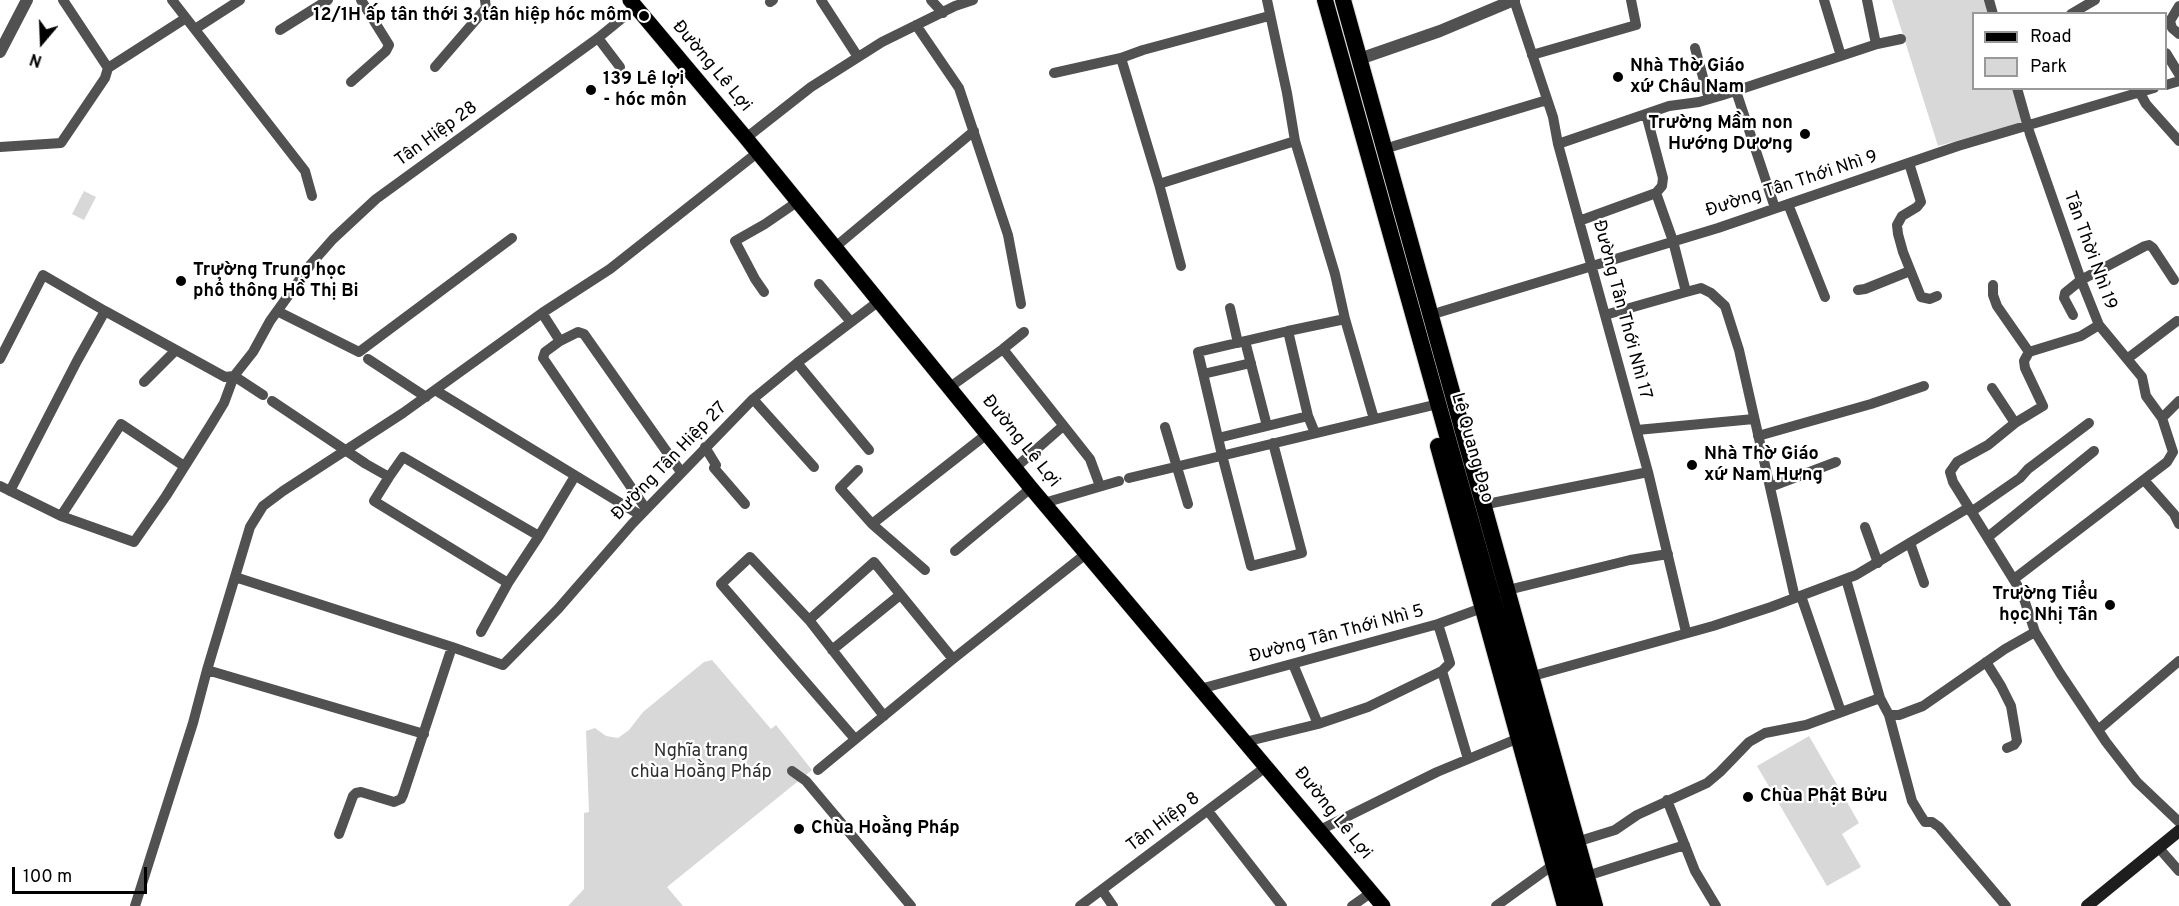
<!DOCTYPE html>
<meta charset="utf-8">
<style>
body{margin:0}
#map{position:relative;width:2179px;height:906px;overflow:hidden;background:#fff;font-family:Overpass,sans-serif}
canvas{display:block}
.legend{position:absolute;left:1972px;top:12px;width:195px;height:78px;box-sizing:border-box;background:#fff;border:2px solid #999;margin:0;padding:8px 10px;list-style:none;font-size:18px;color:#000}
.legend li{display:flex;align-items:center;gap:12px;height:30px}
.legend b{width:30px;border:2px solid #999}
.north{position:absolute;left:12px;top:12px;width:60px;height:60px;-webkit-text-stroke:4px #fff;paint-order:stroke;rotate:199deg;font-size:16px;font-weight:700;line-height:24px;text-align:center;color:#000}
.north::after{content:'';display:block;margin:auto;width:21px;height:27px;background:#000;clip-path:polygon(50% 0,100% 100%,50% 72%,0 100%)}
.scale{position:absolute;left:12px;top:867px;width:135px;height:27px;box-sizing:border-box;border:3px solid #000;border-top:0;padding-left:8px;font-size:18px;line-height:21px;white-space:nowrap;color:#000;-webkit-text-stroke:4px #fff;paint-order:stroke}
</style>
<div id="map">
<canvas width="2179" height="906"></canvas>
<ul class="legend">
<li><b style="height:8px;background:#000"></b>Road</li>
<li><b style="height:16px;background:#d8d8d8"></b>Park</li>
</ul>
<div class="north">N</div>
<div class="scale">100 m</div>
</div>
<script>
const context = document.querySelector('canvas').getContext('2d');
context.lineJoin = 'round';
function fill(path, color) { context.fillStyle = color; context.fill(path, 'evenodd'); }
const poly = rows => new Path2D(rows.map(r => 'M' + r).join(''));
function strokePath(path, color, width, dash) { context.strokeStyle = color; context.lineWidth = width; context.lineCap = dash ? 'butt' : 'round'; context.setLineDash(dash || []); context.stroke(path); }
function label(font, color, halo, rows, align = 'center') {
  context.font = font + ' Overpass,sans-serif'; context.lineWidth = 4.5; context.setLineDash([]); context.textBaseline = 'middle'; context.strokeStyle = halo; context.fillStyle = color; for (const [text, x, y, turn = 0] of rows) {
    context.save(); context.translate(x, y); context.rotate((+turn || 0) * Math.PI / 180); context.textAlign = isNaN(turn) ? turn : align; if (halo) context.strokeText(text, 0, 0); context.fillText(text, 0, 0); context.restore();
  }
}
fill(poly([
 [1892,0,1986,0,1991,13,1974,14,1974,88,2015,89,2026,122,1938,146],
 [84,191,96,197,84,220,72,214],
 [712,660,771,729,776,725,812,770,667,887,683,906,568,906,584,889,584,813,589,812,586,731,595,728,606,736,618,738,629,730,643,712,704,662],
 [1809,736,1859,823,1842,834,1861,867,1827,886,1757,766]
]), '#d8d8d8');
const primary = poly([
 [630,0,746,138,1031,488,1383,906]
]);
const trunk = poly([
 [1325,0,1579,906],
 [1343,0,1595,906],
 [1438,446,1565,906]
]);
strokePath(primary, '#dbdbdb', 16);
strokePath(trunk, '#dbdbdb', 18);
strokePath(poly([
 [63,0,108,68],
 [172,0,305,171,312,196],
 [821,0,858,57],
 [931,0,943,13],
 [1267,0,1287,93,1295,141,1335,274,1345,319,1288,331],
 [1514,0,1553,117,1558,144,1648,472,1686,632],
 [1824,0,1841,56],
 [1867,0,1876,44],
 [1989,0,1993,14],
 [770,2,773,0],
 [2179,6,2170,21,2172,28,2179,34],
 [2071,14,2095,0],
 [1269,16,1143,50,1121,58,1159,184,1295,141],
 [916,25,959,88,1008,235,1021,304],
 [195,29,240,0],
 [280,30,328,0],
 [598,38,620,67],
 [1695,48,1709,99],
 [2166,53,2179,74],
 [1532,55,1636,25,1631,0],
 [435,67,486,8,485,0],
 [108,68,186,18],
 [1054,73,1121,58],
 [351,82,386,51,389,45,361,0],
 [2166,85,2179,81],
 [1736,91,1775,208],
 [2140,93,2146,104,2179,141],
 [1646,114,1663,178,1662,186,1656,193],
 [746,138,811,87,882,42,955,6,973,0],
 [1558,144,1669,106,1699,102,1723,95,1877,44,1901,39],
 [1394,146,1547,100],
 [0,147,61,143,105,78,108,68],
 [1909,163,1921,202,1917,207,1902,216,1897,225,1898,234,1903,252,1921,297,1930,299,1937,296],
 [1159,184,1181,266],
 [1656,193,1673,241,1686,292,1701,288,1711,293,1725,306,1739,350,1795,598],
 [1788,204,1825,297],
 [1579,221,1656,193],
 [834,248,974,131],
 [819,284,851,322],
 [1993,285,1993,295,1997,306,2029,352],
 [1858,290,1865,289,1910,271],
 [764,292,755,279,735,241,765,224,797,202],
 [1230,308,1238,343],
 [277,311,359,352,512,238],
 [1440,312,1718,228,1958,146,2154,88],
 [542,313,560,341,545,352,543,358,646,509],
 [1605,315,1686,292],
 [2073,315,2064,298,2065,293,2081,280,2145,246,2149,245,2153,248,2174,280],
 [1345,319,1374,419],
 [2099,325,2081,336,2029,352,2024,361,2025,368,2043,406,2015,423,1988,445,1957,462,1950,472,1953,482,2022,593,2035,632,2060,673,2106,742,2137,782,2179,822],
 [1024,332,1003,349,1090,459,1100,486],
 [560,341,578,332,584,334,681,472],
 [1245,341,1267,426],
 [0,359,43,275,105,311],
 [368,359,426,397],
 [2127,359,2177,321],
 [797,363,869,450],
 [1203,374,1251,363],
 [144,382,176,350],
 [950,387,1003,349],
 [1992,388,2015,423],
 [435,390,640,515],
 [753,399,814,467],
 [272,401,366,464,389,477,403,457,539,536,575,476],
 [2162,418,2179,401],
 [1165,427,1188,504],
 [1637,430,1754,419],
 [1758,436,1871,404,1924,386],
 [1218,438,1308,416,1315,433],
 [1273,443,1302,553,1251,566,1222,455,1198,352,1288,331,1308,416],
 [705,447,716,465,714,468,745,504],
 [1015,468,1063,426],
 [858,470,840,488,872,524,987,434],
 [389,477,374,501,508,583],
 [1129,478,1438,404],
 [2144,480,2174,514,2179,524],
 [0,486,61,516,134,542,166,496,210,426,224,403,234,376,263,395],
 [1770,487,1836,462],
 [10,491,77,361,105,311,225,377,234,376,253,352,270,321,311,264,333,239,376,199,598,38,636,7],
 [1044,503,1119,481],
 [1492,503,1648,472],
 [1971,512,2020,478,2028,469,2089,423],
 [61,516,121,424,184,466],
 [872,524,925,570],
 [1865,527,1878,563],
 [1988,537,2094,451],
 [1910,543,1924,583],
 [955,551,1031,488],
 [235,577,452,647,503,665,558,609,632,524,753,399,797,363,879,301],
 [1846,579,1880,698],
 [2014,579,2167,462,2173,452,2162,418,2146,396,2142,377,2099,325,2081,280,2030,134,2017,88],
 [1516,588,1630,560,1668,554],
 [1801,596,1841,712],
 [809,620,884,716],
 [1438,624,1450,663,1442,671],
 [481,632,508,583,539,536],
 [832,650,900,595],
 [1986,662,2001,686,2011,706,2017,741,2014,745,2007,748],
 [1293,664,1318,724],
 [207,670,424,734],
 [1540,674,1713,626,1771,607,1856,575,1968,508],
 [1200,689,1438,624,1482,608],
 [1889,715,1899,715,1923,706,2005,649,2035,632],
 [2098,730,2179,661],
 [855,739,721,584,750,557,809,620,874,562,953,659],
 [1245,742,1318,724,1368,707,1442,671,1468,759],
 [818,770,953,659,1087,553],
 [792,771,806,781,911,906],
 [1667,800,1695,871,1716,906],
 [1208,811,1282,906],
 [1320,830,1437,772,1519,738],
 [339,834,353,796,356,793,361,792,394,802,401,799,403,795,452,647],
 [1586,839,1615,830,1637,815,1707,783,1720,772,1749,742,1765,733,1806,725,1880,698,1889,715,1912,801,1921,816,1925,822,1932,822,1939,827,2006,906],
 [2158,847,2179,871],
 [1596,873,1685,845],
 [1102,890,1113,906],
 [135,906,193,723,207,670,250,527,263,506,283,491,403,413,542,313,610,269,757,153],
 [1080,906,1267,766],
 [1352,906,1372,892],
 [1496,906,1553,865]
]), '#515151', 10);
strokePath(poly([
 [0,52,27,0],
 [1368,56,1440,31,1514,0]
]), '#515151', 12);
strokePath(poly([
 [2087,906,2179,831]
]), '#1e1e1e', 12);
strokePath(primary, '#000', 15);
strokePath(trunk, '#000', 16);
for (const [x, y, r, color] of [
 [644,16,6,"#000"],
 [1618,77,6,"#000"],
 [591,90,6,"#000"],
 [1805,134,6,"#000"],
 [181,281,6,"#000"],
 [1692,465,6,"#000"],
 [2110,605,6,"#000"],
 [1748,797,6,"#000"],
 [799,829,6,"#000"]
]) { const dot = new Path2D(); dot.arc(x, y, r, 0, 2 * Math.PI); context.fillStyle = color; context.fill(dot); strokePath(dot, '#fff', 2); }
label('bold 18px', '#000', '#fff', [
 ["12/1H ấp tân thới 3, tân hiệp hóc môm",632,16,"right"],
 ["Nhà Thờ Giáo",1630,67],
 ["xứ Châu Nam",1630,88],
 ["139 Lê lợi",603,80],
 ["- hóc môn",603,101],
 ["Trường Mầm non",1793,124,"right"],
 ["Hướng Dương",1793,145,"right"],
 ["Trường Trung học",193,271],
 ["phổ thông Hồ Thị Bi",193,292],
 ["Nhà Thờ Giáo",1704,455],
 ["xứ Nam Hưng",1704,476],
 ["Trường Tiểu",2098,595,"right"],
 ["học Nhị Tân",2098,616,"right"],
 ["Chùa Phật Bửu",1760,797],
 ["Chùa Hoằng Pháp",811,829]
], 'left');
label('18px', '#000', '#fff', [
 ["Đường Lê Lợi",711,67,50],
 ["Tân Hiệp 28",437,135,-36],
 ["Đường Tân Thới Nhì 9",1792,185,-18],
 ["Tân Thời Nhì 19",2089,251,70],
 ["Đường Tân Thới Nhì 17",1621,310,75],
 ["Đường Lê Lợi",1020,442,51],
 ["Lê Quang Đạo",1471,448,74],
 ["Đường Tân Hiệp 27",670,462,-46],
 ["Đường Tân Thới Nhì 5",1337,635,-15],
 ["Đường Lê Lợi",1332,814,51],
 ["Tân Hiệp 8",1164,823,-37]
]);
label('18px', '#2f2f2f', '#fff', [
 ["Nghĩa trang",701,752],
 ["chùa Hoằng Pháp",701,773]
]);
</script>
